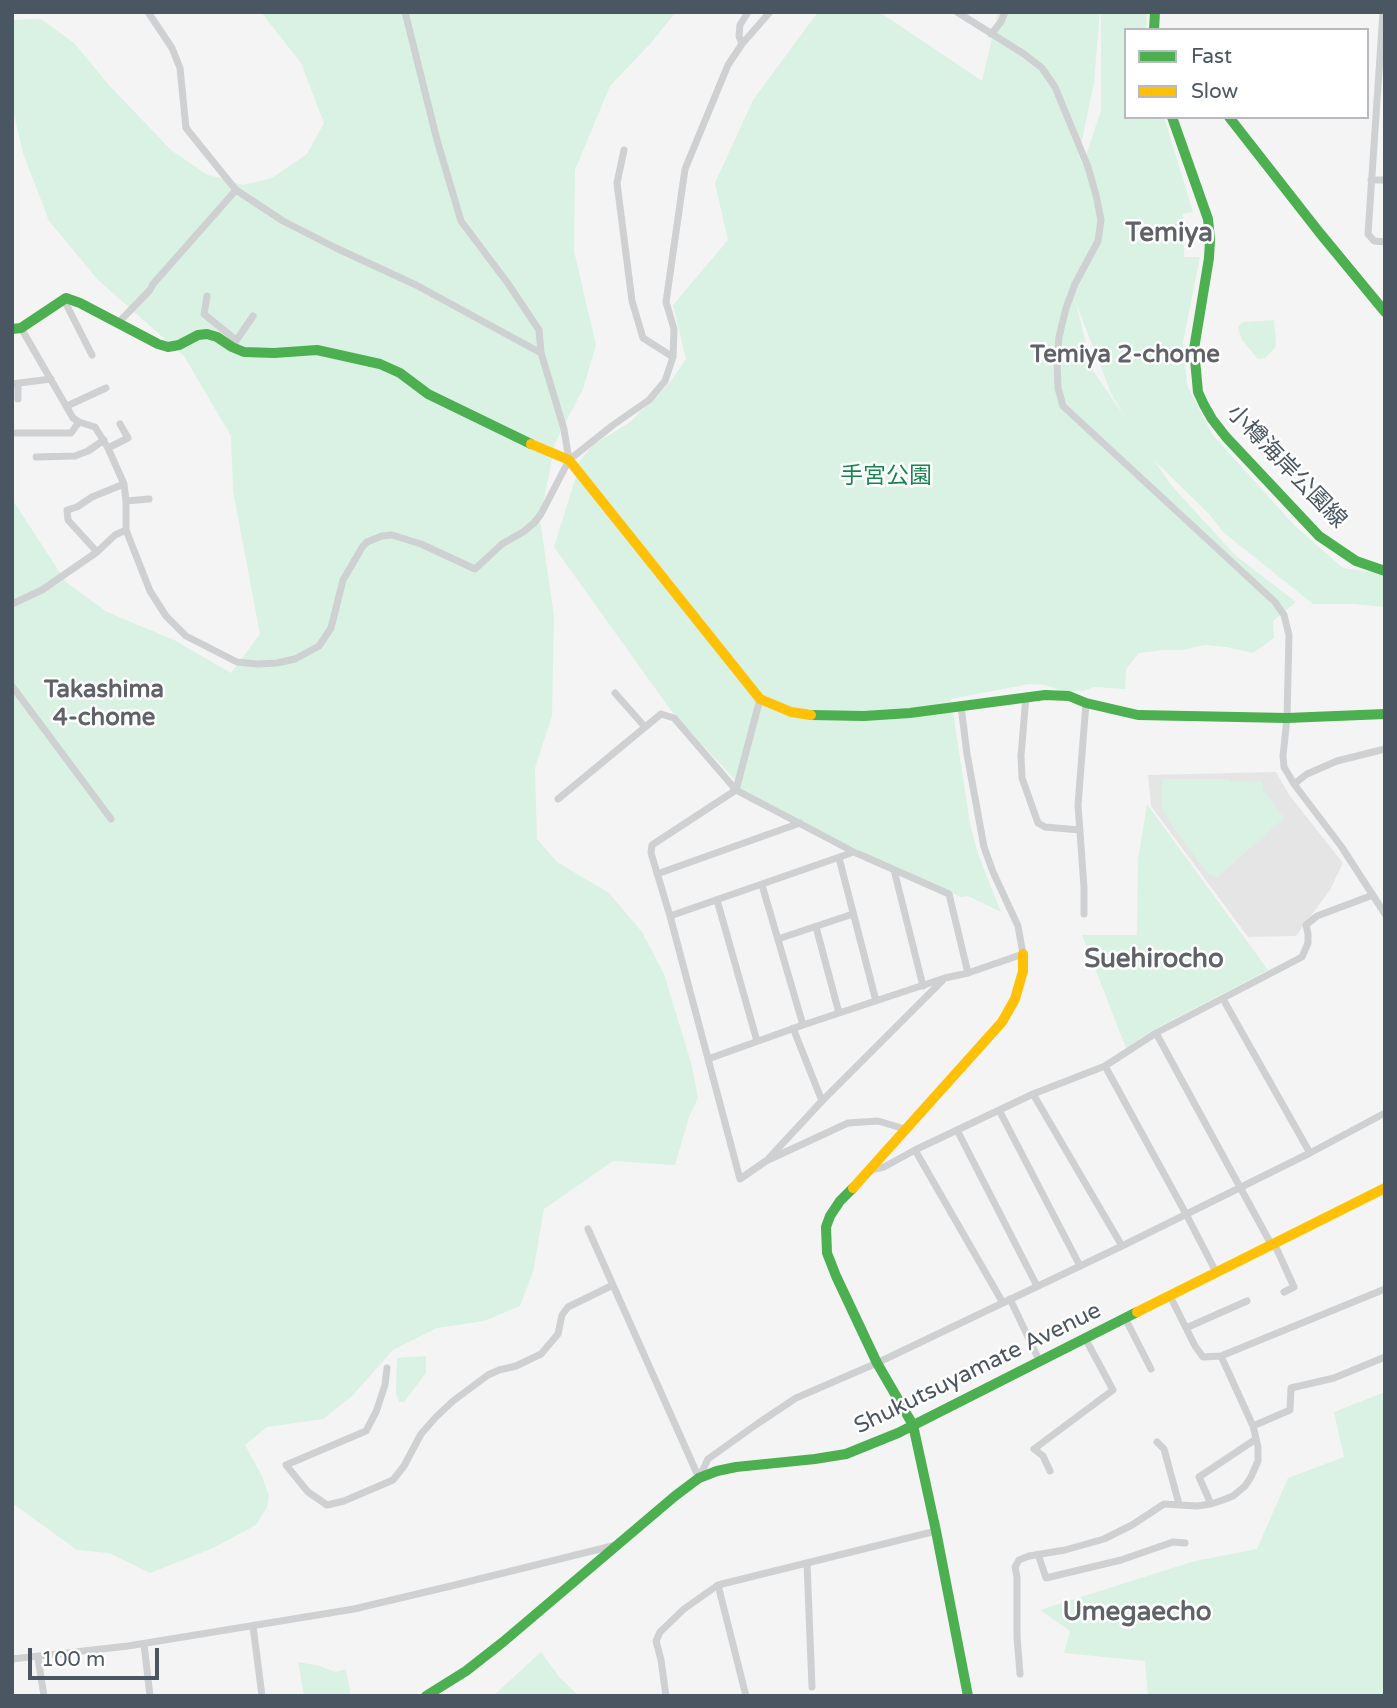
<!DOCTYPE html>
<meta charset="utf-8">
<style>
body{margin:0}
#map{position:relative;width:1397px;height:1708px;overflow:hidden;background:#f4f4f4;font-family:"Varela Round",sans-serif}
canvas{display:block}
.frame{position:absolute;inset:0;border:14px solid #4a5661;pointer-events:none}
.legend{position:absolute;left:1124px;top:28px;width:245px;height:91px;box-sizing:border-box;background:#fff;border:2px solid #b7bbc0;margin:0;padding:9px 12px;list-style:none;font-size:21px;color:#4a5661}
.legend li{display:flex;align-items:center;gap:14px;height:35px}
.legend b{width:35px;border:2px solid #b7bbc0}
.scale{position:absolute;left:28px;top:1648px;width:131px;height:32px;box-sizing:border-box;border:4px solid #4a5661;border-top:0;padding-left:9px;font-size:21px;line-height:24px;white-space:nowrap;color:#4a5661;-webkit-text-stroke:5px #fff;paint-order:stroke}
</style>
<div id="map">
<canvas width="1397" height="1708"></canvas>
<div class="frame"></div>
<ul class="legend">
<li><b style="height:9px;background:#4caf50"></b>Fast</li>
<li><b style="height:9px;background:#ffc107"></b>Slow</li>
</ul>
<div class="scale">100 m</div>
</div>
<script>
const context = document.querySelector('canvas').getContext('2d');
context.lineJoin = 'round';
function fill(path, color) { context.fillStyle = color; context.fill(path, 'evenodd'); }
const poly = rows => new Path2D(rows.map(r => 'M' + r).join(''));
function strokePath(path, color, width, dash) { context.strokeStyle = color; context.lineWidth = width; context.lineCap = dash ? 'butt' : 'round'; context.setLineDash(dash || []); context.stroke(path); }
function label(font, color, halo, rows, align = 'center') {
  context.font = font + ' "Varela Round","Noto Sans JP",sans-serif'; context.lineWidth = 5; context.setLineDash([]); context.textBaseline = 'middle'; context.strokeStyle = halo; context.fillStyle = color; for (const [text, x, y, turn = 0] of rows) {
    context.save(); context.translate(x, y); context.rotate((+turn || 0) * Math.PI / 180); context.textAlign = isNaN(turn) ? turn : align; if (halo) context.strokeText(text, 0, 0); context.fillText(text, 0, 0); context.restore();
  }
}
fill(poly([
 [1276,772,1290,796,1343,863,1330,890,1296,936,1248,937,1151,806,1148,775]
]), '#e6e5e6');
fill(poly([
 [261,12,676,12,650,44,610,86,575,170,574,251,596,345,583,389,555,443,540,520,554,616,552,716,535,768,537,839,557,862,609,893,642,932,664,974,692,1066,698,1098,689,1117,675,1165,613,1161,544,1209,533,1272,520,1306,484,1321,437,1328,393,1350,352,1396,323,1419,267,1427,245,1445,262,1476,269,1496,267,1507,256,1525,213,1548,150,1573,109,1553,77,1550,12,1503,12,499,66,582,107,612,174,640,231,673,260,634,233,491,231,436,184,356,98,280,49,221,23,153,12,106,12,20,41,19,74,43,108,84,171,150,206,174,243,185,272,178,307,154,324,123,301,63],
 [818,12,875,12,884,15,982,81,998,12,1100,12,1094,82,1079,156,1083,165,1101,110,1101,12,1147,12,1146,30,1126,30,1126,117,1164,117,1193,212,1183,214,1184,257,1200,257,1183,342,1187,385,1212,434,1295,526,1343,568,1385,574,1385,607,1354,604,1313,604,1223,532,1210,515,1154,460,1171,485,1236,556,1296,602,1273,621,1274,638,1253,653,1226,647,1205,645,1182,650,1163,650,1139,653,1126,669,1125,689,1094,687,1083,691,1062,691,1045,685,1029,684,951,699,970,824,978,854,1001,912,968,896,961,897,866,854,804,823,769,811,748,801,739,787,739,784,672,712,554,547,578,470,578,463,594,444,629,423,660,393,673,378,686,359,673,305,728,240,715,183,753,100],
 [1076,303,1110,391,1124,416,1092,369],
 [1274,320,1276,342,1275,348,1265,358,1258,359,1242,340,1238,328,1241,323,1243,322],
 [1162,779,1229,779,1230,782,1262,781,1263,790,1284,818,1218,877,1208,874,1177,833,1162,809],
 [1147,804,1268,970,1153,1030,1126,1048,1082,935,1137,935,1138,859],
 [426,1356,426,1373,404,1402,399,1402,396,1393,397,1358],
 [1385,1392,1385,1696,1148,1696,1145,1661,1064,1653,1070,1631,1040,1610,1195,1561,1257,1549,1288,1478,1344,1457,1334,1412],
 [541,1652,560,1678,579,1696,493,1696],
 [298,1662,320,1666,335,1672,346,1669,351,1696,304,1696]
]), '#d9f2e3');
strokePath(poly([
 [148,12,172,48,180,68,186,128,236,190,283,221,336,248,416,285,541,353],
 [405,12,437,140,461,221,509,285,539,330,541,353,564,429,569,460],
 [957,12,1024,54,1042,68,1055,87,1088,167,1096,195,1101,220,1098,241,1075,284,1066,308,1059,337,1057,361,1058,388,1063,406,1275,602,1284,615,1289,635,1287,718,1283,756,1284,767,1294,784,1341,846,1385,914],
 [1383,12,1368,234,1374,241,1385,242],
 [991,34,1001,22,1005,12],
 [742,44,739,36,740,25,748,12],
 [624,150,617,183,632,301,643,338,673,357],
 [1371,180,1385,180],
 [207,296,204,314,236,340],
 [64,300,92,355],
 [118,323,150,290,153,284,236,190],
 [21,328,73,418,79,422,95,427,108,448,124,484,126,501,126,530,150,591,166,616,186,636,237,662,257,664,277,663,295,659,319,646,331,628,343,580,363,546,367,542,382,536,392,535,421,544,475,569,502,544,523,532,534,523,541,514,569,460,613,425,649,400,665,381,673,357,674,329,666,302,685,169,728,65,742,44,770,12],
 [234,344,253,316],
 [12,384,51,379],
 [18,399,18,383],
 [67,406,106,388],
 [16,433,71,433,79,422],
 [108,448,128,438,120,424],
 [36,457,75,456,88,451,104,440],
 [126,501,149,499],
 [97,552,68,520,67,510,77,507,92,497,124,484],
 [12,604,42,590,97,552,115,535,126,530],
 [12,686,111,819],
 [615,693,645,727],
 [1026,696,1021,756,1022,778,1038,823,1045,827,1080,830],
 [760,699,736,790,652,845,651,853,670,916,740,1179,766,1161,848,1123,878,1121,905,1129],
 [1294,784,1307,774,1337,761,1385,749],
 [558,799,661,714,674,718,736,790,854,852,949,894,968,973],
 [839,858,876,1001],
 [894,870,923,986],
 [657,874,800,823],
 [762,885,803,1025],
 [717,900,757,1041],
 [1084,914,1084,887,1078,805,1086,703],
 [670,916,854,852],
 [816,927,839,1013],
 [778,939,853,914],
 [1223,999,1310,1153],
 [793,1028,822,1101],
 [1156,1033,1271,1244],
 [708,1059,803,1025,945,978,968,973,1023,954,1018,926,993,872,984,847,967,754,961,706],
 [1105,1066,1186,1214,1216,1272],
 [1033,1094,1122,1246],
 [999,1110,1080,1266],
 [957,1130,1037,1286],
 [915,1150,1003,1303],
 [769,1158,822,1101,942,981],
 [870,1170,884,1167,915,1150,1033,1094,1105,1066,1156,1033,1302,957,1308,943,1308,934,1306,925,1317,916,1373,895],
 [588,1229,699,1478],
 [1274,1243,1294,1287,1284,1292],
 [1170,1296,1195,1346,1203,1357,1221,1356,1385,1289],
 [1010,1299,1040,1362],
 [1125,1318,1151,1369],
 [1186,1328,1247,1301],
 [387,1368,385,1385,376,1412,366,1431,286,1465,308,1492,327,1505,344,1501,393,1480,404,1466,421,1434,436,1417,453,1401,488,1375,499,1370,516,1366,541,1354,558,1334,562,1315,568,1307,613,1285],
 [1253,1426,1290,1410,1291,1388,1334,1378,1385,1357],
 [1157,1442,1164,1449,1179,1504],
 [1050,1471,1043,1456,1034,1449,1113,1390,1085,1338],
 [699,1478,708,1459,757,1424,796,1398,877,1363,1122,1246,1310,1153,1385,1113],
 [1211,1504,1199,1477,1256,1439],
 [1038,1554,1046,1578,1121,1560,1173,1542,1185,1543],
 [807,1563,812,1687],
 [718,1585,746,1696],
 [253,1626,262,1696],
 [144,1644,150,1696],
 [38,1658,44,1696],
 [12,1659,128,1646,354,1609,455,1585,616,1545],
 [1020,1674,1017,1637,1017,1577,1015,1567,1019,1560,1029,1556,1065,1550,1104,1539,1132,1525,1164,1504,1197,1506,1211,1504,1223,1500,1233,1496,1245,1486,1251,1477,1258,1461,1258,1447,1253,1426,1221,1356],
 [666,1696,661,1660,656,1641,660,1632,684,1609,718,1585,936,1531]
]), '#ced0d2', 7);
strokePath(poly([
 [1154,30,1155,12],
 [1172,117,1208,219,1210,240,1209,258,1194,349,1198,392,1204,405,1212,419,1226,437,1319,536,1356,561,1385,571],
 [1229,117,1319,232,1385,312],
 [12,329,21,328,66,298,80,303,158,344,168,347,179,345,198,335,207,334,217,337,232,347,244,352,274,353,317,350,380,364,400,373,428,394,531,444],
 [811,715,864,716,910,713,1045,695,1069,696,1086,703,1138,715,1287,718,1385,714],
 [853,1188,840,1201,830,1216,826,1227,827,1253,836,1276,877,1363,913,1425,936,1531,968,1696],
 [426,1696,466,1671,503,1642,675,1496,699,1478,717,1471,736,1467,815,1459,846,1454,898,1433,1137,1312]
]), '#4caf50', 10);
strokePath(poly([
 [531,444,569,460,760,699,791,712,811,715],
 [853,1188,1002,1022,1015,999,1023,971,1023,954],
 [1137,1312,1385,1188]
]), '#ffc107', 10);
label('23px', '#4a5661', '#fff', [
 ["小樽海岸公園線",1286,467,46],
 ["Shukutsuyamate Avenue",978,1369,-26]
]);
label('23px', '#17864f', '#fff', [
 ["手宮公園",886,477]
]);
label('bold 24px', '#5f6368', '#fff', [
 ["Temiya 2-chome",1125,356],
 ["Takashima",104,691],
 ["4-chome",104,719]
]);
label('bold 26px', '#5f6368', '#fff', [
 ["Temiya",1169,234],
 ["Suehirocho",1154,960],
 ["Umegaecho",1137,1613]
]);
</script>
